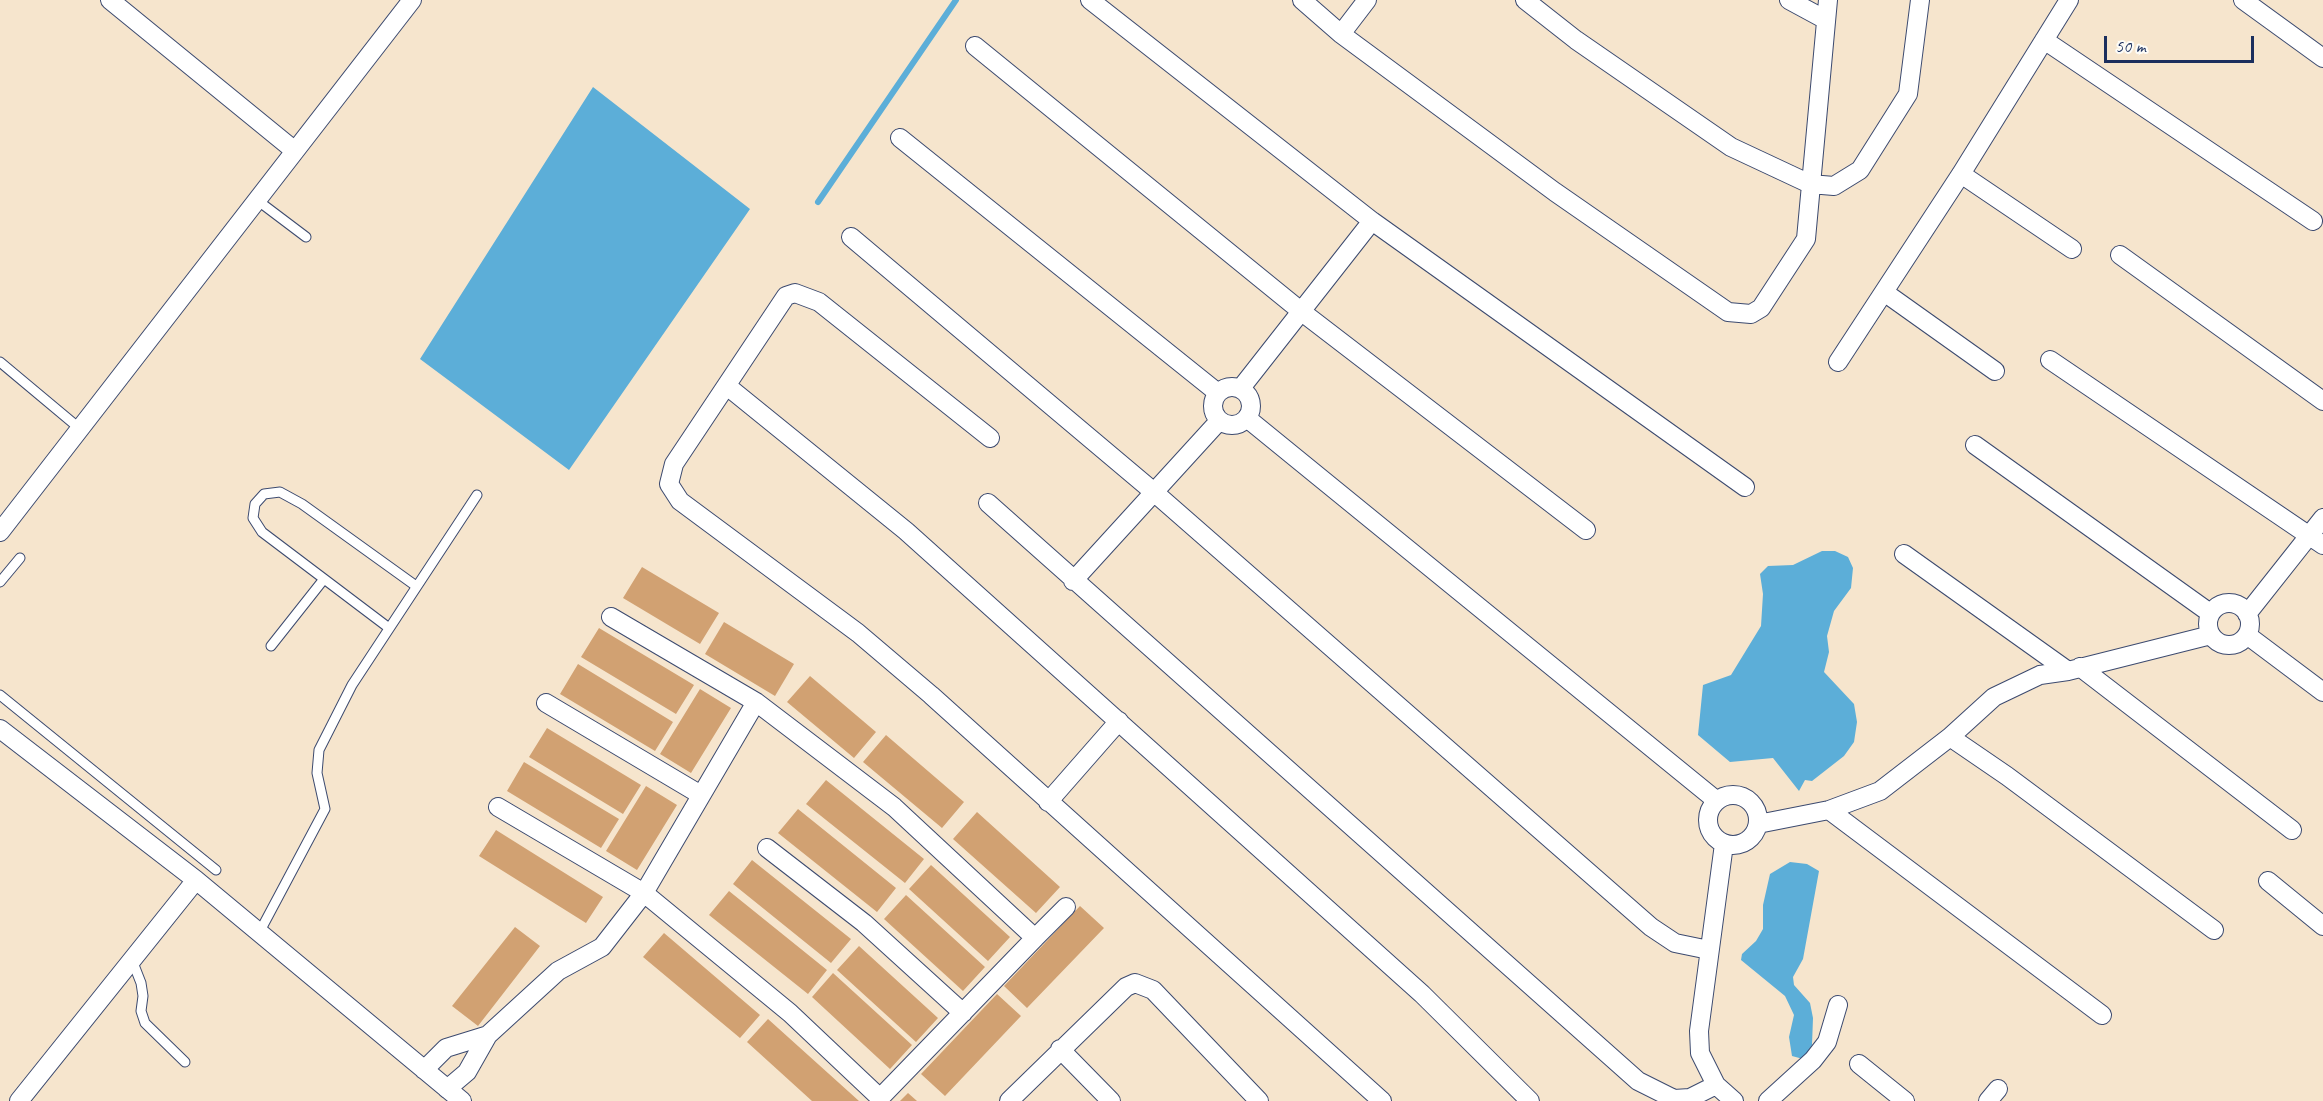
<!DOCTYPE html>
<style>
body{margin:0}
#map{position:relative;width:2323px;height:1101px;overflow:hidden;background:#f6e5cd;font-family:Caveat,sans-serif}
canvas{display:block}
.scale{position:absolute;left:2104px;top:36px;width:150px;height:27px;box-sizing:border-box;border:3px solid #1b2f5e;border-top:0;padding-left:8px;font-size:18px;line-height:21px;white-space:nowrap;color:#1b2f5e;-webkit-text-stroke:4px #fdfcf7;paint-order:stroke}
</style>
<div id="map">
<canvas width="2323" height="1101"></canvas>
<div class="scale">50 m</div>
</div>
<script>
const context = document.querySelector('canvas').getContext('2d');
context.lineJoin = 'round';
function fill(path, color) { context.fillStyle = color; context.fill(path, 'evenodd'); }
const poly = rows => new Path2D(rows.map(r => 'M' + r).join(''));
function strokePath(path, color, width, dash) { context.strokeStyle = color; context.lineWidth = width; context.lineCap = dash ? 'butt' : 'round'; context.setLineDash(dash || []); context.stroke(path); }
fill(poly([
 [593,87,750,209,569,470,420,359],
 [1822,551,1835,551,1848,557,1853,568,1851,588,1834,611,1827,636,1829,652,1824,672,1854,704,1857,722,1854,742,1844,756,1812,781,1805,780,1799,791,1773,758,1730,762,1698,735,1703,685,1731,675,1761,626,1763,594,1760,574,1768,566,1793,565],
 [1790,862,1807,864,1819,871,1803,959,1793,977,1794,985,1810,1003,1813,1018,1812,1045,1803,1059,1792,1056,1789,1037,1794,1015,1785,996,1741,960,1742,954,1756,941,1763,929,1763,905,1770,874]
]), '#5caed8');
strokePath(poly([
 [818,202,956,0]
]), '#5caed8', 6);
fill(poly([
 [642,567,719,613,700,644,623,598],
 [724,622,794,664,775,696,705,654],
 [599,628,694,685,676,714,581,657],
 [578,664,673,722,655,751,560,694],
 [810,676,876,732,854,758,787,702],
 [700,689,731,708,691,773,660,754],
 [547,728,641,785,623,814,529,757],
 [886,735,964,802,942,828,863,762],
 [524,762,619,819,601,848,507,791],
 [826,780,924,859,905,883,806,804],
 [646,786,677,805,637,870,606,851],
 [798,809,896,888,877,912,778,833],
 [977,812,1060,887,1036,913,953,839],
 [496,830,603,897,586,923,479,856],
 [752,860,851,939,831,963,733,884],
 [931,865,1010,937,988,961,909,889],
 [729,891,827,970,808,994,709,915],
 [906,895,985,967,963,991,884,919],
 [1080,906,1104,928,1027,1008,1004,986],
 [515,927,540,946,478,1026,452,1006],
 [664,933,760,1015,740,1038,643,957],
 [859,946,938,1018,916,1042,837,970],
 [833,973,912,1045,890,1069,812,997],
 [997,994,1021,1016,945,1096,921,1074],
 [768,1019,859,1101,812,1101,747,1042],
 [908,1093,917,1101,900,1101]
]), '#d1a172');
const service = poly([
 [257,200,306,237],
 [0,362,79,428],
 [0,582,20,558],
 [389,628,262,532,253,518,255,504,264,494,280,492,302,504,416,586],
 [271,646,324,579],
 [0,695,216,870],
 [259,933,325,809,317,773,319,750,352,685,477,495],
 [132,960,141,983,143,996,141,1011,145,1023,185,1062]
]);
const minor = poly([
 [110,0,295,151],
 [1090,0,1372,221,1745,487],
 [1302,0,1341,34,1555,192,1728,312,1751,314,1761,308,1806,239,1828,0],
 [1525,0,1576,40,1731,147,1810,184,1834,186,1860,170,1908,94,1920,0],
 [1789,0,1826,20],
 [2243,0,2323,58],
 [1341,34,1367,0],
 [2044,40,2313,221],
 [975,46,1302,312,1586,530],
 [900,138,1218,393],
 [1961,174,2072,249],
 [851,237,1155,493,1651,927,1675,943,1709,950],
 [2120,255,2323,401],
 [1884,292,1995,371],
 [2050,360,2323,545],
 [1838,362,1961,174,2069,0],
 [727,386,906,531,1422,994,1530,1101],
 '1213 406a19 19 0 1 1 38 0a19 19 0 1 1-38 0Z',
 [1241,388,1372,221],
 [1248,419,1717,801],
 [990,438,819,302,795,293,786,296,674,464,669,484,680,501,858,633,931,695,1382,1101],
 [1975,445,2210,613],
 [988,503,1638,1081,1674,1099,1690,1098,1716,1085],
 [0,532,412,0],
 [1904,554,2068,671],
 [1073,581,1219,421],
 '2208 624a21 21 0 1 1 42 0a21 21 0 1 1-42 0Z',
 [2247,614,2323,518],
 [611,617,756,702],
 [2247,635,2323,692],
 [2080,667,2292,830],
 [546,703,701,795],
 [0,729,196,880,462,1101],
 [1950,737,2007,776,2214,930],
 '1708 820a25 25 0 1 1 50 0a25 25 0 1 1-50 0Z',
 [1048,802,1119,721],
 [1829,810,2102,1015],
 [1758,824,1829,810,1880,791,1950,737,1994,697,2040,675,2068,671,2211,635],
 [1724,844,1699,1031,1700,1053,1716,1085,1734,1101],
 [767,848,864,923,963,1013],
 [2268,881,2323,926],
 [1035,938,1066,907],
 [488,1035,558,971,602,947,644,893,756,702,894,807,1035,938,880,1098,790,1013,644,893,498,807],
 [1060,1049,1111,1101],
 [1859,1064,1905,1101],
 [424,1070,446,1048,488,1035,467,1072,447,1089],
 [19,1101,196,880],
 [1009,1101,1126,987,1135,983,1153,990,1259,1101],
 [1768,1101,1813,1060,1827,1042,1838,1005],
 [1988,1101,1998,1089]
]);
strokePath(service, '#3c4a6f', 11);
strokePath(minor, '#3c4a6f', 20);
strokePath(service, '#fff', 9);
strokePath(minor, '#fff', 18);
</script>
